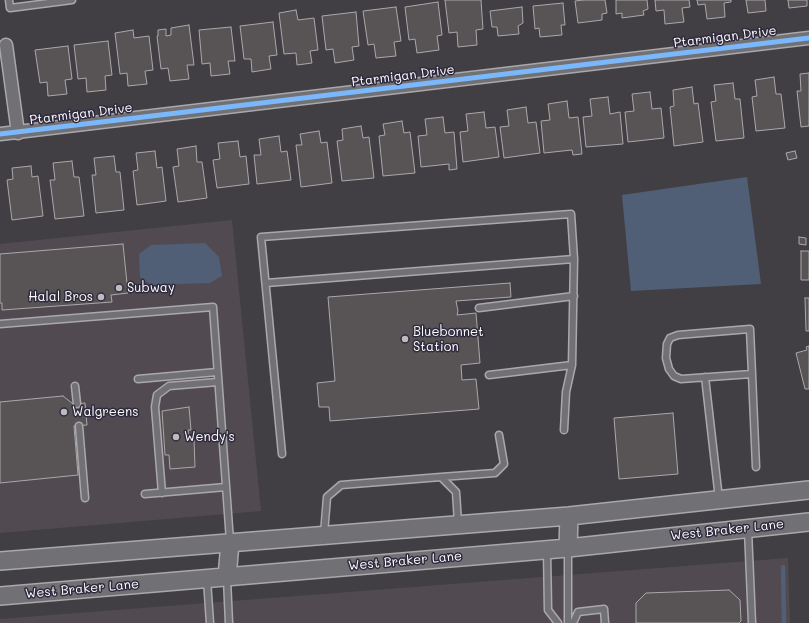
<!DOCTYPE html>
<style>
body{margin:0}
canvas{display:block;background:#413e44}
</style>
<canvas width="809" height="623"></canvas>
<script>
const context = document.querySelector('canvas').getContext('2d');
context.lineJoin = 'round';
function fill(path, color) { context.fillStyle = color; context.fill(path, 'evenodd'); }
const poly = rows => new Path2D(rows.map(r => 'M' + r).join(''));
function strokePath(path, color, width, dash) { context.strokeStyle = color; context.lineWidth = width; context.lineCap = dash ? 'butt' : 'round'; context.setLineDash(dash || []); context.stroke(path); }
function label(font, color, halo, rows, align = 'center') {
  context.font = font + ' Mali,sans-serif'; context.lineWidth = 3; context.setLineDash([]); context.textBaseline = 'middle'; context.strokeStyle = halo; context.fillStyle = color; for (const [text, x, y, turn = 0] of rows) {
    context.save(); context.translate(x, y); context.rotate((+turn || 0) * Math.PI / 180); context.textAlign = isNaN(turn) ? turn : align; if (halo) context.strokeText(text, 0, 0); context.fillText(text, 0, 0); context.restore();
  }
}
fill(poly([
 [232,220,261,511,0,533,0,244],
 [788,558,790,623,0,623,0,619]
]), '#524a51');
fill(poly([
 [747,177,761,284,631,291,622,195],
 [205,243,219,257,222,276,210,283,151,285,140,277,139,254,151,245]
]), '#505f76');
strokePath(poly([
 [783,567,784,623]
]), '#505f76', 4.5);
const building = poly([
 [445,0,481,0,483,29,476,30,477,45,458,47,457,32,449,33,445,0],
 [583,0,605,0,607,13,602,14,602,20,578,23,575,1,583,0],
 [616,0,647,0,648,9,643,11,644,15,622,18,622,13,616,14,616,0],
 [655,0,689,0,690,7,682,8,684,22,665,24,664,10,656,11,655,0],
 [697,0,731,0,731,2,724,3,725,17,707,19,705,4,698,5,697,0],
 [746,0,765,0,766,11,748,13,746,0],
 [788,0,807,0,807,6,789,8,788,0],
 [438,2,442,35,437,36,439,50,417,53,415,39,409,40,405,7,438,2],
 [563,3,565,25,561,25,562,35,540,37,539,28,535,29,533,6,563,3],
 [396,7,401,41,394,42,396,56,376,58,374,44,368,45,363,11,396,7],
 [522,7,523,23,518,26,519,34,498,36,497,27,492,27,490,11,522,7],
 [296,10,298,20,314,18,318,50,310,51,312,63,297,65,296,53,284,54,279,13,296,10],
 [356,12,359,46,352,47,354,60,335,63,333,49,326,50,322,16,356,12],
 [273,22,277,55,269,56,271,69,252,72,251,59,244,59,240,26,273,22],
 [189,25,194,65,187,65,189,79,170,81,168,68,161,69,157,36,158,36,158,30,166,29,166,36,171,35,171,28,189,25],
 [231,27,235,61,228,61,230,74,211,76,210,63,202,64,199,30,231,27],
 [133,30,134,38,149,36,153,70,145,71,147,84,128,86,127,73,120,74,115,33,133,30],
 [108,41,112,75,105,76,106,90,87,92,86,78,78,79,74,45,108,41],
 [68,46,72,79,65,80,67,94,48,96,47,82,40,83,35,50,68,46],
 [809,73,809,126,801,127,797,91,801,91,800,74,809,73],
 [774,77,776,94,781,94,785,128,756,131,752,97,757,96,755,80,774,77],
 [733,83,735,99,740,99,744,138,716,141,711,102,716,101,714,85,733,83],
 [692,87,694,104,698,103,703,142,674,146,670,107,674,106,673,90,692,87],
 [650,92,652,109,661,108,664,138,628,142,625,112,634,111,632,94,650,92],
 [608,97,610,114,620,112,623,144,586,147,583,117,592,116,590,99,608,97],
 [567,101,569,118,578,117,582,154,573,155,572,150,544,153,541,121,550,120,548,104,567,101],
 [526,107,528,123,536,122,540,153,504,158,500,127,509,126,507,110,526,107],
 [484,112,486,128,495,127,499,157,463,162,460,132,468,131,466,114,484,112],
 [443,117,445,133,454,132,457,169,449,170,449,164,421,167,418,136,427,135,425,119,443,117],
 [402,121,404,133,410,132,415,173,383,176,379,136,385,135,383,124,402,121],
 [361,126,363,138,369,137,374,178,342,181,337,141,343,140,342,129,361,126],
 [319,131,321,143,327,142,332,183,301,187,296,145,302,145,300,134,319,131],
 [279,136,281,152,287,151,291,180,257,184,254,155,261,155,259,139,279,136],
 [238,141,240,157,246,156,249,184,217,188,213,160,220,159,218,143,238,141],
 [196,146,197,162,202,162,207,198,178,202,173,167,179,166,177,149,196,146],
 [155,151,157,168,162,167,166,201,137,205,133,171,138,170,136,153,155,151],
 [795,151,797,158,788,160,786,153,795,151],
 [114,156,116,172,120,172,124,210,96,213,92,175,96,175,94,158,114,156],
 [72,161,74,177,79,177,84,216,55,219,50,180,55,180,53,163,72,161],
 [31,166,32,177,38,176,43,216,12,220,7,180,13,179,12,168,31,166],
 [799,237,806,238,806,245,799,244,799,237],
 [123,244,128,293,111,295,112,302,2,310,2,303,0,303,0,254,123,244],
 [801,251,809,251,809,280,801,280,801,251],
 [510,283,511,297,456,301,458,311,457,315,476,313,480,363,461,365,462,380,476,379,479,409,330,421,329,407,319,407,317,383,335,381,328,297,510,283],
 [805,298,809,298,809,331,806,331,805,298],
 [809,346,809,389,805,389,796,353,807,350,806,347,809,346],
 [63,396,73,404,85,403,87,425,74,426,78,475,0,483,0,402,63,396],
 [189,407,191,430,188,430,189,440,194,440,195,467,170,469,169,455,165,455,162,411,189,407],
 [673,413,678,474,619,479,614,418,673,413],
 [729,590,740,600,741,621,739,623,636,623,636,603,646,593,729,590]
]);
fill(building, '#585456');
strokePath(building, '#aaa8ab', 1);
const lane = poly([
 [9,0,10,8,72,0],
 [266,283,574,259],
 [479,308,574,296],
 [0,324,213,307,230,541],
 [752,374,681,379,674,376,669,369,666,358,667,344,670,338,678,335,750,329,752,374,756,467],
 [489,375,572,365],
 [705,377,719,499],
 [138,379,217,372],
 [75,386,77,404],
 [79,426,85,498],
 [282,454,261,237,571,214,574,259,572,365,566,392,564,430],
 [441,477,495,473,504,464,499,435],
 [162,493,155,407,157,395,169,386,218,382],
 [145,494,226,487],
 [748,530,752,623],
 [324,534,327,497,341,485,441,477,456,492,458,523],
 [568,549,568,623],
 [547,551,548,610,558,623],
 [227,579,229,623],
 [207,580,210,623],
 [573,623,578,612,604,609,605,623]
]);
const street = poly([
 [6,45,18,133],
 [0,134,809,38]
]);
const secondary = poly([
 [568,548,569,516],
 [0,561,569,516,809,490],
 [227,577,230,543],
 [0,596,568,548,809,522]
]);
strokePath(lane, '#aaa8ab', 9);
strokePath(street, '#aaa8ab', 15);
strokePath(secondary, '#aaa8ab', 20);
strokePath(lane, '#717074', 6);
strokePath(street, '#717074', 12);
strokePath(secondary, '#717074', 17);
strokePath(poly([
 [0,134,809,38]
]), '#7ab7fb', 5);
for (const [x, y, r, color] of [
 [119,288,4,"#bcbbbe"],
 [101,297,4,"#bcbbbe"],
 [405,339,4,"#bcbbbe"],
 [64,412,4,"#bcbbbe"],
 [176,437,4,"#bcbbbe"]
]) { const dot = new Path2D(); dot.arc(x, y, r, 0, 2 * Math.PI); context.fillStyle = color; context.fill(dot); strokePath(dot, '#2f2a3d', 1.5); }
label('13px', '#fff', '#2f2a3d', [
 ["Ptarmigan Drive",725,37,-7],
 ["Ptarmigan Drive",403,76,-7],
 ["Ptarmigan Drive",81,114,-7],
 ["West Braker Lane",727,530,-6],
 ["West Braker Lane",405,561,-5],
 ["West Braker Lane",82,589,-5]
]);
label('13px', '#fff', '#2f2a3d', [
 ["Subway",127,288],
 ["Halal Bros",93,297,"right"],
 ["Bluebonnet",413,332],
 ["Station",413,347],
 ["Walgreens",72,412],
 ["Wendy's",184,437]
], 'left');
</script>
